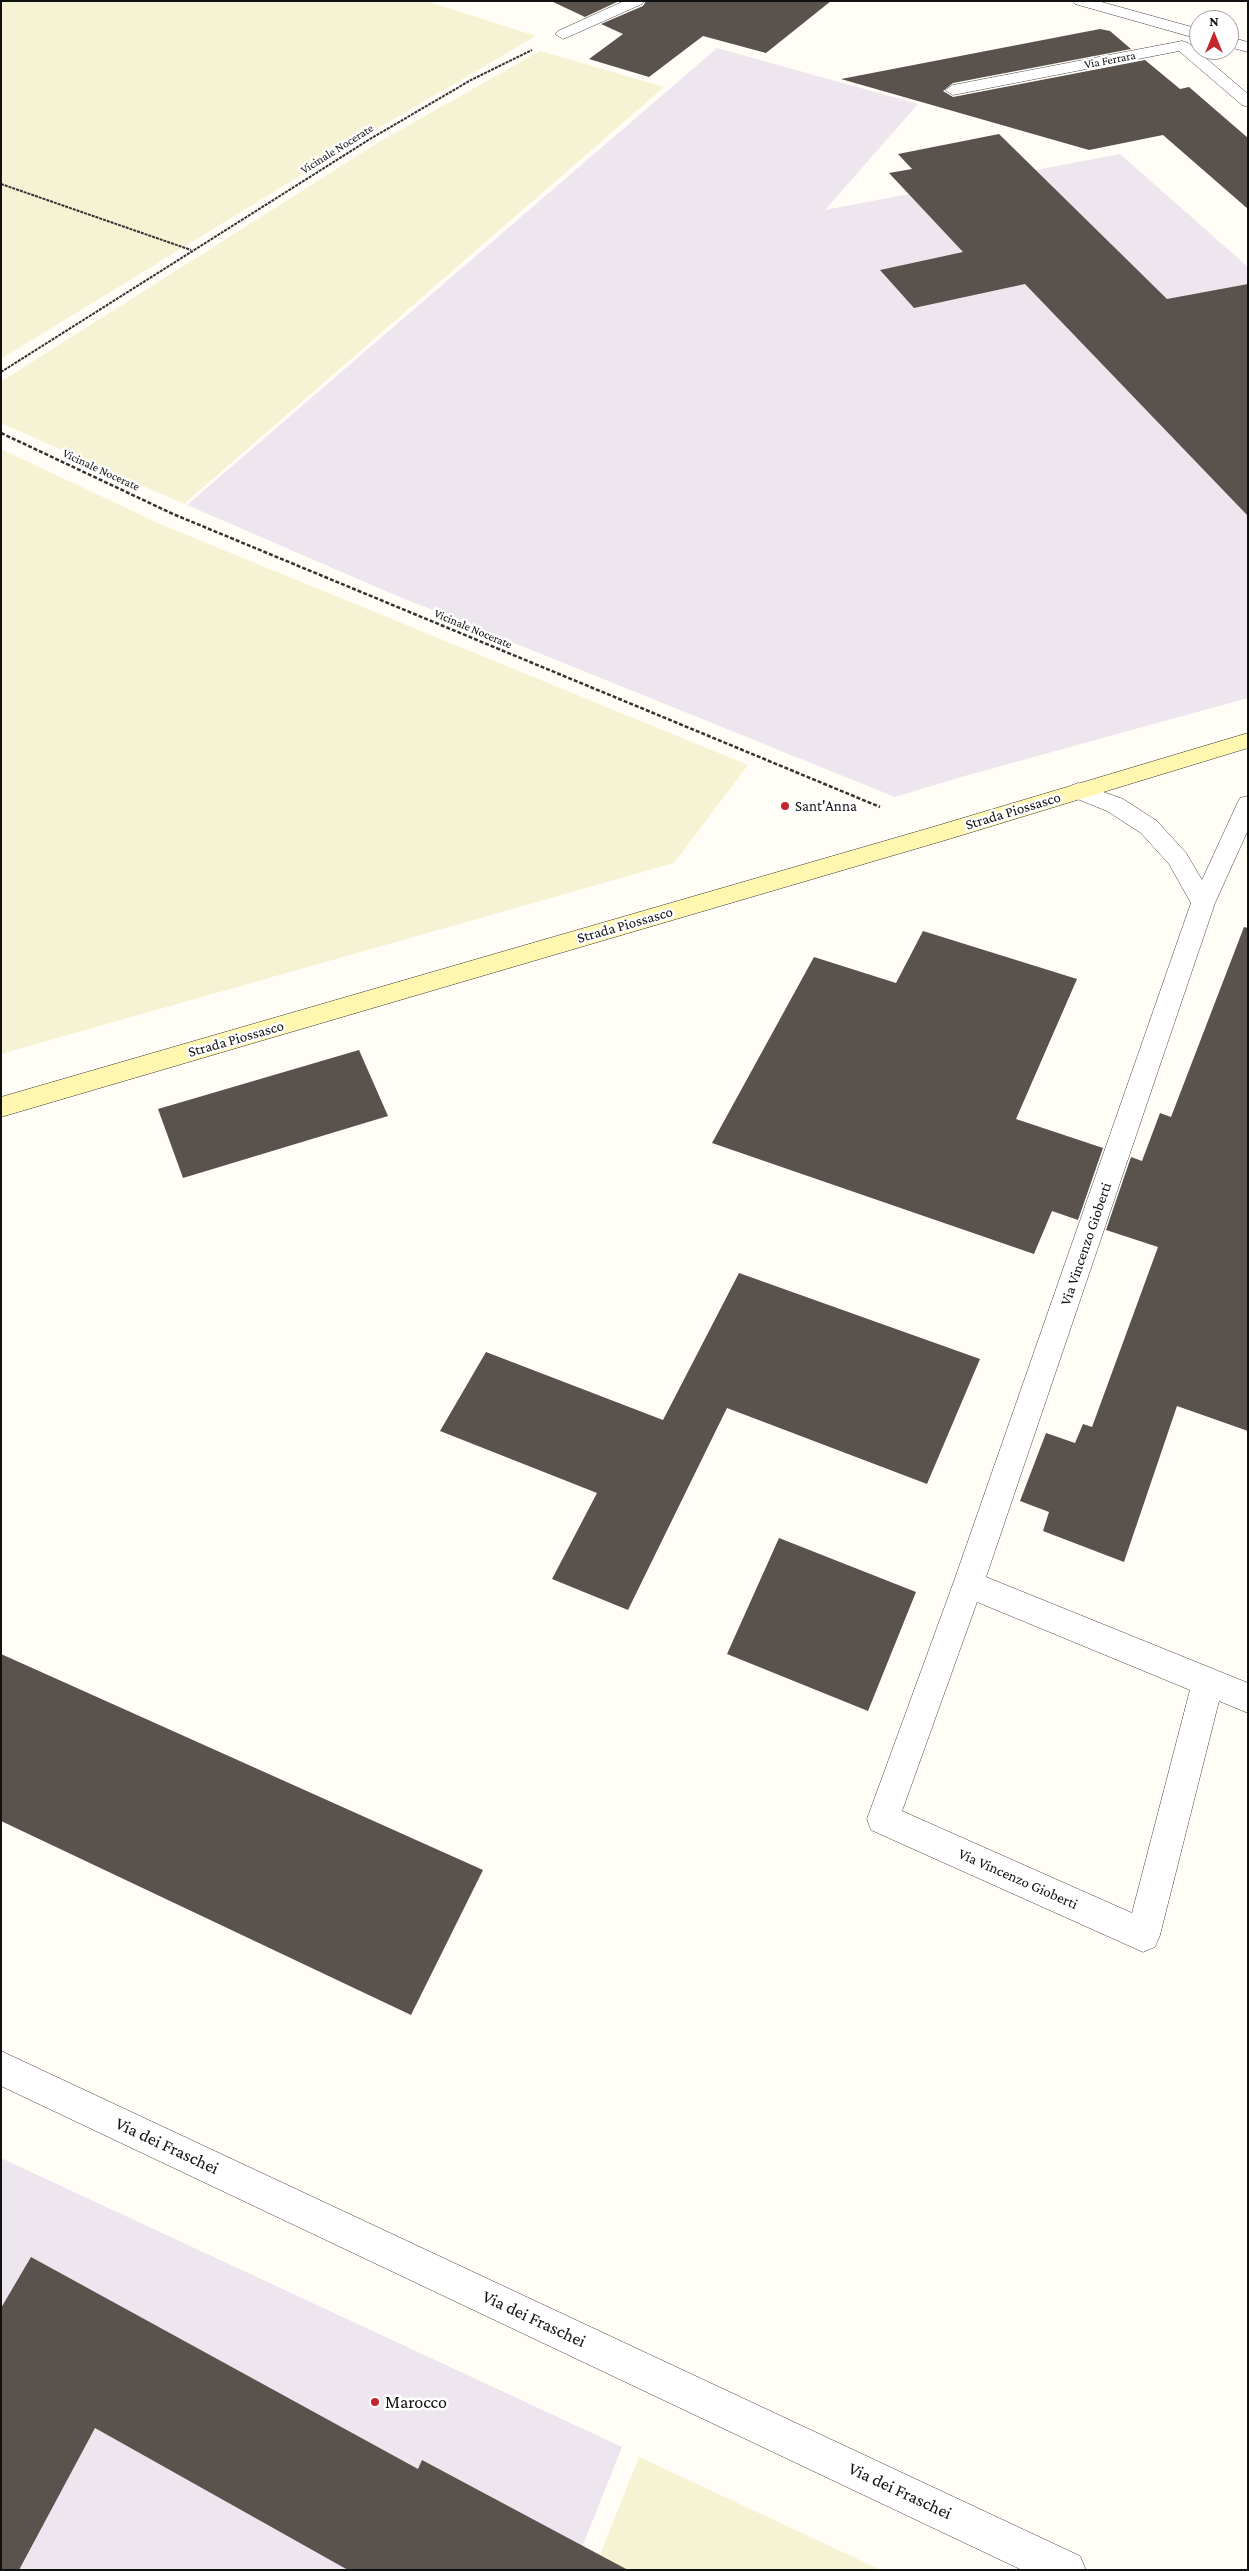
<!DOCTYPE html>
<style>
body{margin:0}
#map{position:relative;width:1249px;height:2571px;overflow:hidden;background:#fffdf5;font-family:"Crimson Pro",serif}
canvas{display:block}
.frame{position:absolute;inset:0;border:2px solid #111;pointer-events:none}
.north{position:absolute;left:1189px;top:10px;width:50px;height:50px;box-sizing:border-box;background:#fff;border:1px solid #a0a0a0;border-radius:50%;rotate:0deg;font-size:14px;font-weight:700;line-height:20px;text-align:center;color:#111}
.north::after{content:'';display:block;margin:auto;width:18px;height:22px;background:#c4262e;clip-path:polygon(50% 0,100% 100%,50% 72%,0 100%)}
</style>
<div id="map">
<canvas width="1249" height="2571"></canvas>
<div class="frame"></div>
<div class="north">N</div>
</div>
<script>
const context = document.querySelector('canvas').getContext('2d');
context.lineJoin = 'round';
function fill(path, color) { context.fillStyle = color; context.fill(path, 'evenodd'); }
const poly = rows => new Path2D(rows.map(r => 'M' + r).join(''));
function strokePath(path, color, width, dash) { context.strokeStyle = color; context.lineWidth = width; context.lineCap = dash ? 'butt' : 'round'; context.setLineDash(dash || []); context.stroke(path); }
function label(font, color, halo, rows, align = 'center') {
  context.font = font + ' "Crimson Pro",serif'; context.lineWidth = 5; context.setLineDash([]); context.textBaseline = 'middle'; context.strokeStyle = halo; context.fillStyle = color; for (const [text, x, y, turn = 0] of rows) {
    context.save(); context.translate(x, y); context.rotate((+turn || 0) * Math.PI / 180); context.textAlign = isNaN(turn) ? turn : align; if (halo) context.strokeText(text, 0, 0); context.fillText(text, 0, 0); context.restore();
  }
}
fill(poly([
 [717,48,918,104,825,210,1120,154,1248,267,1248,698,961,777,895,797,388,592,187,505],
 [1,2158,622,2447,573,2570,1,2570]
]), '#eee6ef');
fill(poly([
 [1,1,426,1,536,36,365,136,1,359],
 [540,51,664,87,184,504,1,423,2,381,379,142],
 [1,449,160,524,748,765,674,863,1,1054],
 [639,2457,881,2570,594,2570]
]), '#f6f3d4');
fill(poly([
 [551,1,619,1,585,17],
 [646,1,831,1,766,53,703,36,649,77,589,59,623,34,601,24,643,6],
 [1100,29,1110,31,1131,49,953,83,943,91,953,97,1145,60,1180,89,1189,87,1248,138,1248,209,1163,135,1089,150,841,79],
 [999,134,1167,299,1248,284,1248,516,1025,284,914,308,880,270,963,252,889,173,912,169,898,154],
 [1244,927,1248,928,1248,1431,1177,1406,1124,1562,1043,1531,1049,1512,1020,1501,1046,1433,1075,1443,1083,1424,1092,1427,1158,1247,1106,1230,1131,1157,1142,1161,1160,1113,1171,1117],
 [923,931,1077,979,1016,1119,1103,1148,1078,1220,1052,1211,1034,1254,712,1143,814,957,896,983],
 [359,1050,388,1116,183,1178,158,1109],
 [739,1273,980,1359,927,1484,727,1408,628,1610,552,1579,597,1493,440,1431,486,1352,663,1420],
 [779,1538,916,1592,868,1711,727,1654],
 [1,1654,483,1870,411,2015,1,1821],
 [31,2257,418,2469,422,2460,628,2570,348,2570,95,2428,19,2570,1,2570,1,2308]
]), '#5a524d');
const street = poly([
 [624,1,644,1,642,4,568,37,563,39,555,34,558,31,624,1],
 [1073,1,1098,1,1199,29,1199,39,1075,4,1073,1],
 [1229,37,1248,42,1248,52,1229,47,1229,37],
 [1182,41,1188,43,1248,94,1248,107,1242,105,1179,51,953,95,945,90,953,85,1182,41],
 [1078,783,1123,799,1157,821,1186,853,1202,880,1237,804,1240,798,1248,796,1248,830,1215,903,986,1577,1248,1683,1248,1713,1219,1701,1160,1935,1155,1947,1143,1952,871,1830,867,1819,953,1584,1191,903,1169,864,1141,833,1107,811,1070,796,1067,791,1070,786,1078,783],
 [977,1602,1190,1690,1132,1913,902,1811,977,1602],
 [1,2051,1080,2556,1086,2570,1022,2570,1,2086,1,2051]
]);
const secondary = poly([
 [1248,733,1248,748,949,839,1,1117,1,1097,933,827,1248,733]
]);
strokePath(street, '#444', 1);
strokePath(secondary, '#333', 1);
strokePath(poly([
 [1,184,191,250],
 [1,372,370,139,471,80,532,50]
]), '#333', 2, [3, 1]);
strokePath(poly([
 [1,433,173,514,880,807]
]), '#333', 2.5, [4, 2]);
fill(street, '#fff');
fill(secondary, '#fff6b0');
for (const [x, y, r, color] of [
 [785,806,5,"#c4262e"],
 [375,2402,5,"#c4262e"]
]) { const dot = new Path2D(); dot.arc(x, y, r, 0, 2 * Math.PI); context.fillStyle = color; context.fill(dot); strokePath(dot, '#fff', 2); }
label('12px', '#111', '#fff', [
 ["Via Ferrara",1110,60,-11],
 ["Vicinale Nocerate",337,149,-32],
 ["Vicinale Nocerate",101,470,25],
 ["Vicinale Nocerate",473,629,23]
]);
label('15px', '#111', '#fff', [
 ["Sant'Anna",795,806]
], 'left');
label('15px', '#111', '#fff', [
 ["Strada Piossasco",1013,811,-17],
 ["Strada Piossasco",625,925,-16],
 ["Strada Piossasco",236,1039,-16],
 ["Via Vincenzo Gioberti",1086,1244,-71],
 ["Via Vincenzo Gioberti",1018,1879,24]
]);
label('18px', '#111', '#fff', [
 ["Via dei Fraschei",167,2146,25],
 ["Via dei Fraschei",534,2319,25],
 ["Via dei Fraschei",900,2491,25]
]);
label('18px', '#111', '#fff', [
 ["Marocco",385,2402]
], 'left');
</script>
